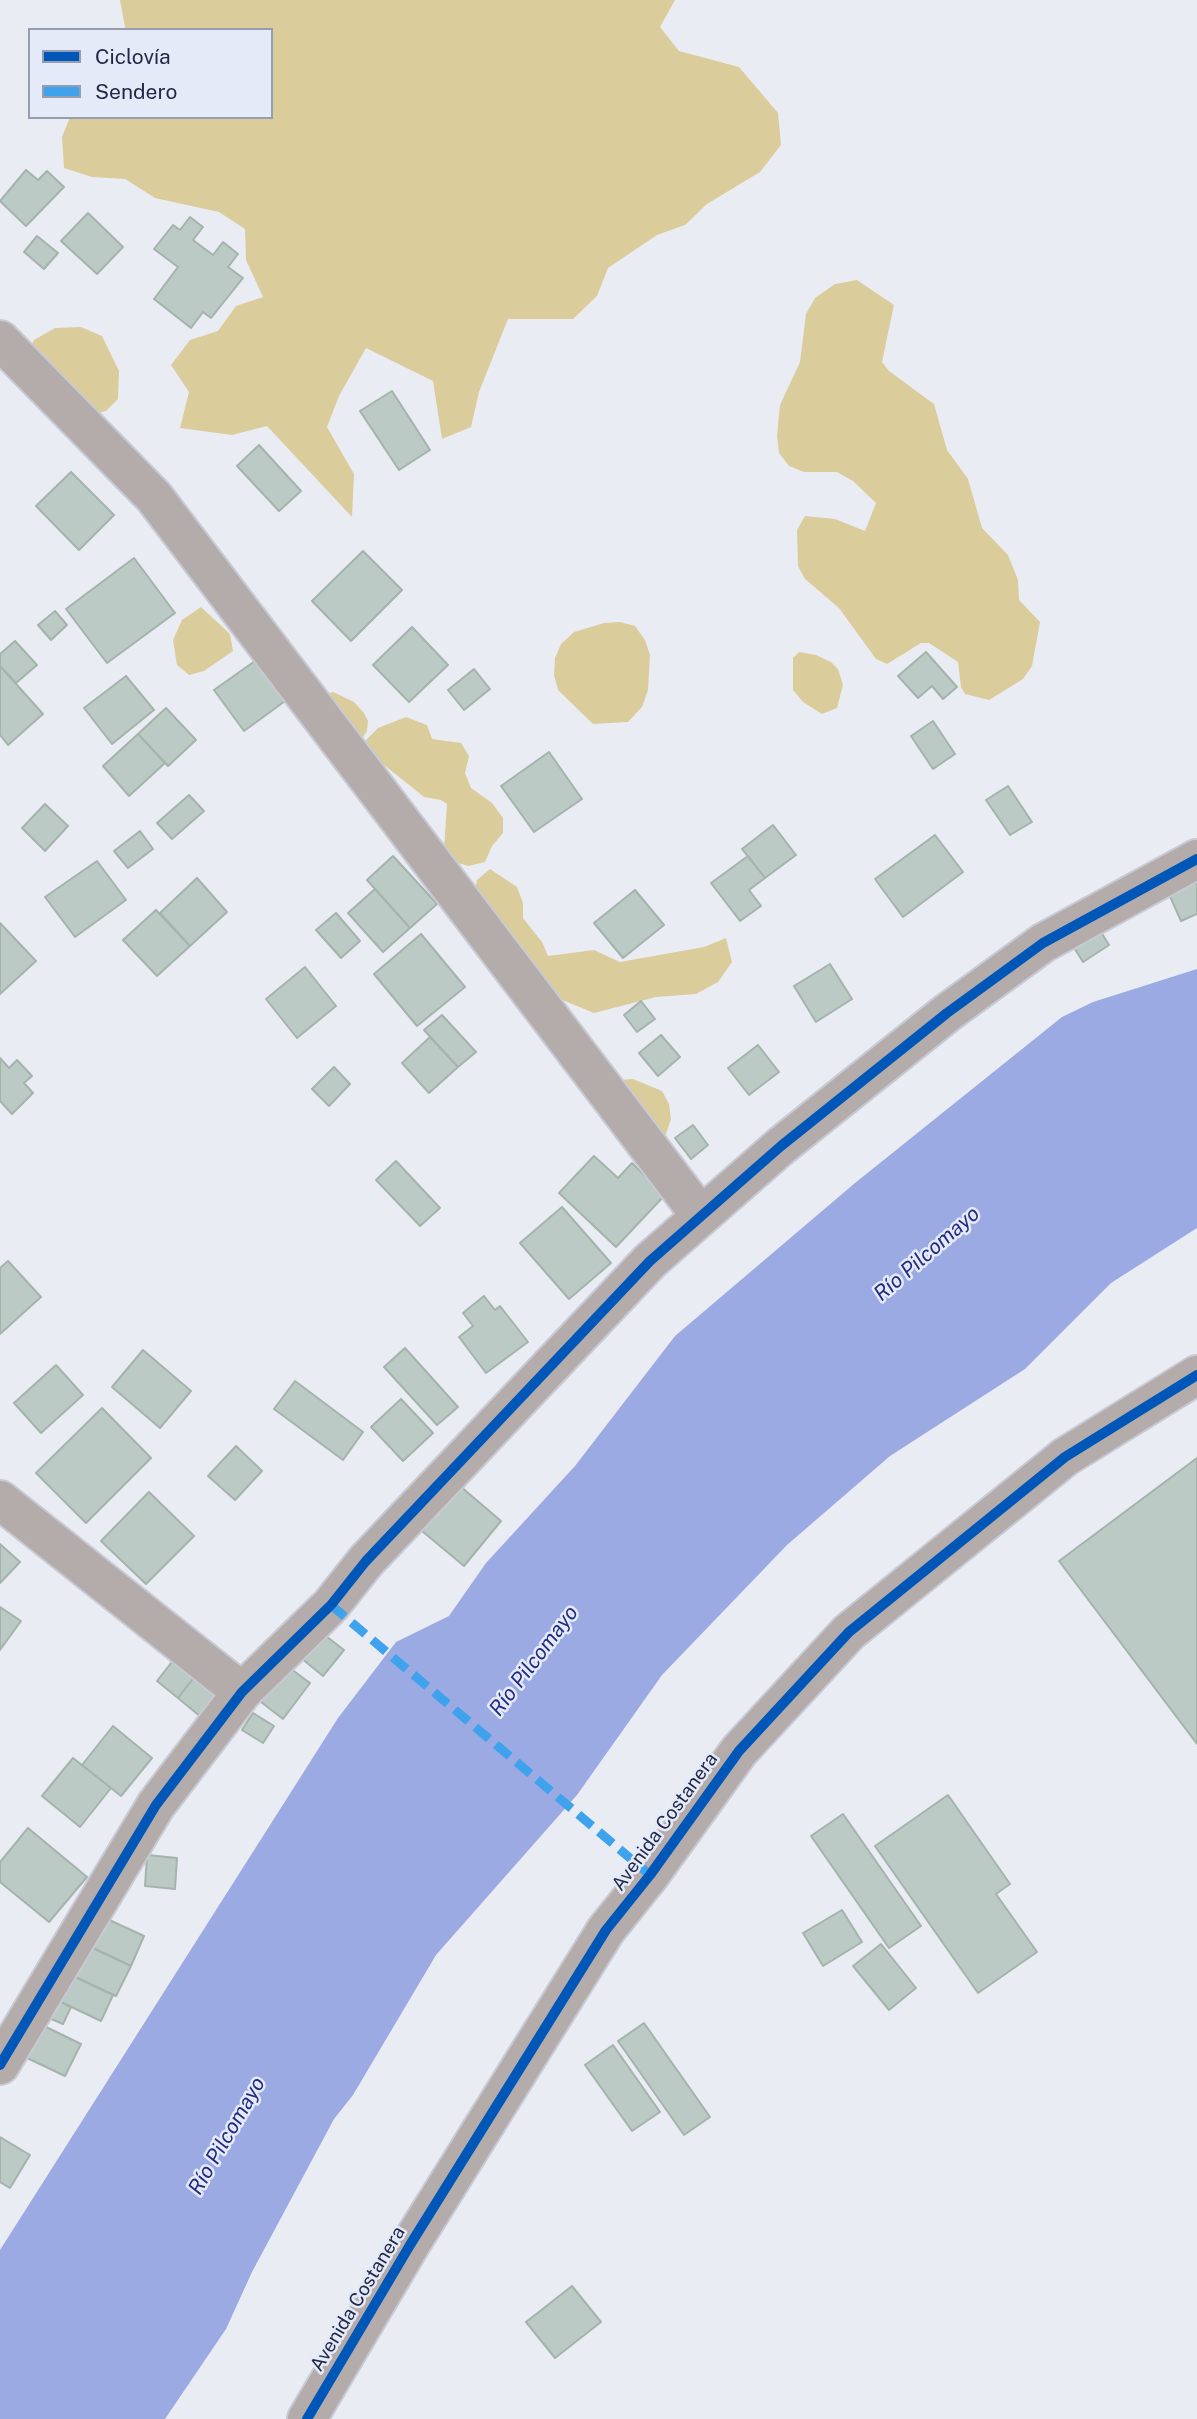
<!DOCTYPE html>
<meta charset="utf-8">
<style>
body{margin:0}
#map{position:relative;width:1197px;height:2419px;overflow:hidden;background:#eaecf4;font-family:"Public Sans",sans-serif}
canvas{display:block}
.legend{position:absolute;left:28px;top:28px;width:245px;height:91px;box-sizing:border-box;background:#e5eaf9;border:2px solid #979db1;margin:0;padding:9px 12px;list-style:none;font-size:21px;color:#222946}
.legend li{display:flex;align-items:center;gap:14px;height:35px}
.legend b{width:35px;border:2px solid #979db1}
</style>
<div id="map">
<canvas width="1197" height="2419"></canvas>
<ul class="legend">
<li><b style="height:9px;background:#0057b8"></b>Ciclovía</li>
<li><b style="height:9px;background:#3ea3ec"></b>Sendero</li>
</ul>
</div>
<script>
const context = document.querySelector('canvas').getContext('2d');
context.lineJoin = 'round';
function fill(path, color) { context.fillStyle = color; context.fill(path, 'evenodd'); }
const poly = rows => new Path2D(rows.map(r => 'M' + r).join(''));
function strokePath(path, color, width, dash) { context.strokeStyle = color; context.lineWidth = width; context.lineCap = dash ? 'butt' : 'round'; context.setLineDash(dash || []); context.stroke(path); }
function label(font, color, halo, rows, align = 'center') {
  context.font = font + ' "Public Sans",sans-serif'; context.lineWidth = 5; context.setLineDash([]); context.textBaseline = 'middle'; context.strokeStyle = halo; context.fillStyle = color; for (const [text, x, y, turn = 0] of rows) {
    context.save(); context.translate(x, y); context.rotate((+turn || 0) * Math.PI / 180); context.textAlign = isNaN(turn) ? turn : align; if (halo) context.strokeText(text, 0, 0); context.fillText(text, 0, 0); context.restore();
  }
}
fill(poly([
 [120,0,675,0,660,27,679,51,739,67,778,113,781,145,760,172,707,204,685,225,657,235,608,268,597,296,573,319,508,319,479,392,471,427,442,439,433,381,366,348,339,396,327,427,354,474,352,517,267,426,232,435,180,428,189,392,171,365,190,340,218,331,236,306,263,297,246,260,245,229,219,212,155,198,125,179,92,177,64,168,62,137,70,117,271,117,271,30,122,30,125,27],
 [857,280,894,305,882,362,889,371,934,404,947,450,968,479,982,528,1008,555,1018,580,1019,600,1040,622,1032,666,1023,679,989,700,965,694,961,687,958,662,929,643,921,643,887,664,876,659,839,608,805,579,798,566,797,530,805,516,835,519,865,531,876,503,853,481,837,472,804,472,789,466,779,453,777,436,780,405,800,362,806,314,815,298,835,284],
 [81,327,102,336,119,371,118,399,106,411,97,413,30,348,34,340,55,328],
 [201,607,230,634,233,651,204,671,189,675,177,665,173,640,182,620],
 [620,622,635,626,645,640,650,655,648,690,642,707,628,722,593,724,558,690,554,675,555,658,561,644,574,632,604,623],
 [799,652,816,655,831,662,838,669,843,685,837,708,822,714,803,702,793,690,793,658],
 [333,692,354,702,364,713,368,721,367,731,358,745,326,694],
 [406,717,427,725,432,739,461,743,469,756,465,773,471,788,492,803,503,818,503,833,492,846,485,862,468,866,452,861,444,848,447,804,441,800,424,797,363,748,365,741,378,728],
 [490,869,517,887,523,903,523,918,542,942,548,956,594,950,620,962,704,947,726,938,732,962,718,982,696,994,656,997,594,1013,560,999,531,973,473,901,477,880],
 [633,1079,662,1091,669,1104,671,1119,666,1134,655,1149,618,1080]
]), '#dbcc9c');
fill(poly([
 [1197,969,1197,1228,1111,1283,1025,1369,890,1456,787,1545,662,1675,577,1795,436,1955,353,2095,334,2119,252,2272,226,2329,165,2419,0,2419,0,2250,338,1718,396,1642,449,1616,486,1563,575,1466,675,1336,855,1183,1062,1017,1093,1002]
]), '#9caae3');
const building = poly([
 [26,170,38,180,47,171,64,187,26,226,0,201,26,170],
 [88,213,123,247,97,274,61,241,88,213],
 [190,217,203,227,193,240,213,255,223,242,238,254,228,267,243,278,211,318,203,312,191,328,154,299,178,267,154,249,173,225,180,230,190,217],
 [37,236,58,253,44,269,24,252,37,236],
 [392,391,430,450,399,470,360,411,392,391],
 [259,445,301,491,279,511,237,466,259,445],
 [71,472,114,515,79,550,36,506,71,472],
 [363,551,402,590,351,641,312,601,363,551],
 [134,558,175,613,107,663,66,609,134,558],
 [55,611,67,625,51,640,38,625,55,611],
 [412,627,448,665,409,702,373,665,412,627],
 [15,641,37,665,16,683,0,666,0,654,15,641],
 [926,652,957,687,943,699,932,686,918,698,898,676,926,652],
 [262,656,292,696,244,731,214,690,262,656],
 [0,666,43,714,8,745,0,735,0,666],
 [474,669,490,689,464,710,448,690,474,669],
 [126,676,154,710,112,744,84,708,126,676],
 [166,708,196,740,168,766,138,734,166,708],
 [933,721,955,754,933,769,911,736,933,721],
 [138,734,165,763,129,796,103,766,138,734],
 [549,752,582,799,534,832,501,786,549,752],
 [1008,786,1032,822,1010,835,986,800,1008,786],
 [189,795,204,811,172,839,157,823,189,795],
 [45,804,68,826,45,851,22,828,45,804],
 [773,825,796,855,765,878,742,849,773,825],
 [140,831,153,849,128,868,114,851,140,831],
 [935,835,963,872,903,917,875,879,935,835],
 [393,856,437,904,410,928,367,880,393,856],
 [748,856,765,878,749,890,761,906,740,921,711,883,748,856],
 [97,861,126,900,75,937,45,897,97,861],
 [197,878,227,912,190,946,160,913,197,878],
 [1197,879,1197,914,1181,921,1165,885,1197,879],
 [375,889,410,928,383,952,348,913,375,889],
 [635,890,664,925,623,958,594,923,635,890],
 [156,910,190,946,157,976,123,940,156,910],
 [336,913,360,941,341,958,316,930,336,913],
 [0,923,36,961,0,994,0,923],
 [1096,924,1109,945,1083,962,1070,941,1096,924],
 [421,934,465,987,417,1026,374,974,421,934],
 [830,964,852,999,816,1022,794,986,830,964],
 [305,967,336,1006,297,1038,266,999,305,967],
 [641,1001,655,1019,637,1032,624,1015,641,1001],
 [442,1015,476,1052,458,1067,424,1030,442,1015],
 [661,1035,680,1057,658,1076,639,1053,661,1035],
 [430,1037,458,1067,429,1093,402,1063,430,1037],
 [758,1045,779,1072,749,1095,728,1068,758,1045],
 [0,1058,9,1068,17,1060,32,1076,24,1083,33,1093,12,1114,0,1101,0,1058],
 [334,1067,350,1084,329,1106,312,1089,334,1067],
 [693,1125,708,1145,691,1159,675,1138,693,1125],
 [594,1156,618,1178,632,1163,665,1195,616,1247,559,1193,594,1156],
 [396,1161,440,1208,420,1226,376,1180,396,1161],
 [562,1207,611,1263,569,1299,520,1243,562,1207],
 [8,1261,41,1297,0,1334,0,1268,8,1261],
 [484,1296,495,1310,500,1306,528,1342,486,1373,459,1337,473,1326,463,1313,484,1296],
 [405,1348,458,1407,437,1425,384,1367,405,1348],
 [143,1350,191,1391,160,1428,112,1387,143,1350],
 [56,1365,83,1395,41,1433,14,1403,56,1365],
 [295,1381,363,1432,343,1460,274,1409,295,1381],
 [401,1399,433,1433,403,1461,371,1427,401,1399],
 [102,1408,151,1458,86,1523,36,1473,102,1408],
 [236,1446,262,1471,235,1500,208,1476,236,1446],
 [1197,1458,1197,1744,1059,1561,1197,1458],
 [460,1486,501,1521,464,1566,422,1531,460,1486],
 [149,1492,194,1536,146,1584,101,1541,149,1492],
 [0,1544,20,1562,0,1583,0,1544],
 [0,1607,21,1621,0,1650,0,1607],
 [322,1633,344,1650,323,1676,301,1658,322,1633],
 [178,1654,199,1671,178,1698,157,1681,178,1654],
 [287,1666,310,1683,283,1719,261,1702,287,1666],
 [199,1671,216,1684,217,1700,202,1718,178,1698,199,1671],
 [253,1713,274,1726,263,1743,242,1730,253,1713],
 [113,1726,152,1758,121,1796,82,1765,113,1726],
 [73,1758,111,1788,80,1827,42,1796,73,1758],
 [948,1795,1010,1884,996,1894,1037,1952,978,1993,875,1846,948,1795],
 [843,1814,921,1926,889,1948,811,1836,843,1814],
 [28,1828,87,1877,49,1922,0,1882,0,1862,28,1828],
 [147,1855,177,1858,175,1889,145,1886,147,1855],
 [842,1910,862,1942,823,1966,803,1933,842,1910],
 [105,1918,144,1936,131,1966,91,1947,105,1918],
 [881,1944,916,1988,889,2010,853,1966,881,1944],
 [86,1945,131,1966,116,1996,71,1975,86,1945],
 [71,1975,113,1995,101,2021,59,2001,71,1975],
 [57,2000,71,2007,63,2024,49,2018,57,2000],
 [644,2023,710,2117,684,2135,618,2041,644,2023],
 [40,2024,81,2044,65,2076,25,2057,40,2024],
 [613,2045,660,2112,632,2131,585,2065,613,2045],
 [0,2137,30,2155,10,2188,0,2182,0,2137],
 [572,2286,601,2322,555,2358,526,2322,572,2286]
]);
fill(building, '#bbcac4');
strokePath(building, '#a4b3ac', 2);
const minor = poly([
 [0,340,154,497,701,1216],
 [0,1500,242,1692],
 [0,2065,156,1805,242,1692,331,1605,366,1561,650,1261,781,1146,947,1013,1043,943,1197,859],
 [307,2419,410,2245,606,1930,650,1875,739,1751,849,1632,1065,1457,1197,1375]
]);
strokePath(minor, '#c7cad4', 42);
strokePath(minor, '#b4abab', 38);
strokePath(poly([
 [331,1605,650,1875]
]), '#3ea3ec', 9, [18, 9]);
strokePath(poly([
 [0,2065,156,1805,242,1692,331,1605,366,1561,650,1261,781,1146,947,1013,1043,943,1197,859],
 [307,2419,410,2245,606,1930,650,1875,739,1751,849,1632,1065,1457,1197,1375]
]), '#0057b8', 10);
label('19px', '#222946', '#e5eaf9', [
 ["Avenida Costanera",665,1822,-54],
 ["Avenida Costanera",358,2299,-59]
]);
label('italic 21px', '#222a84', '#e5eaf9', [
 ["Río Pilcomayo",927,1254,-41],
 ["Río Pilcomayo",534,1661,-53],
 ["Río Pilcomayo",227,2136,-60]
]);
</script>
